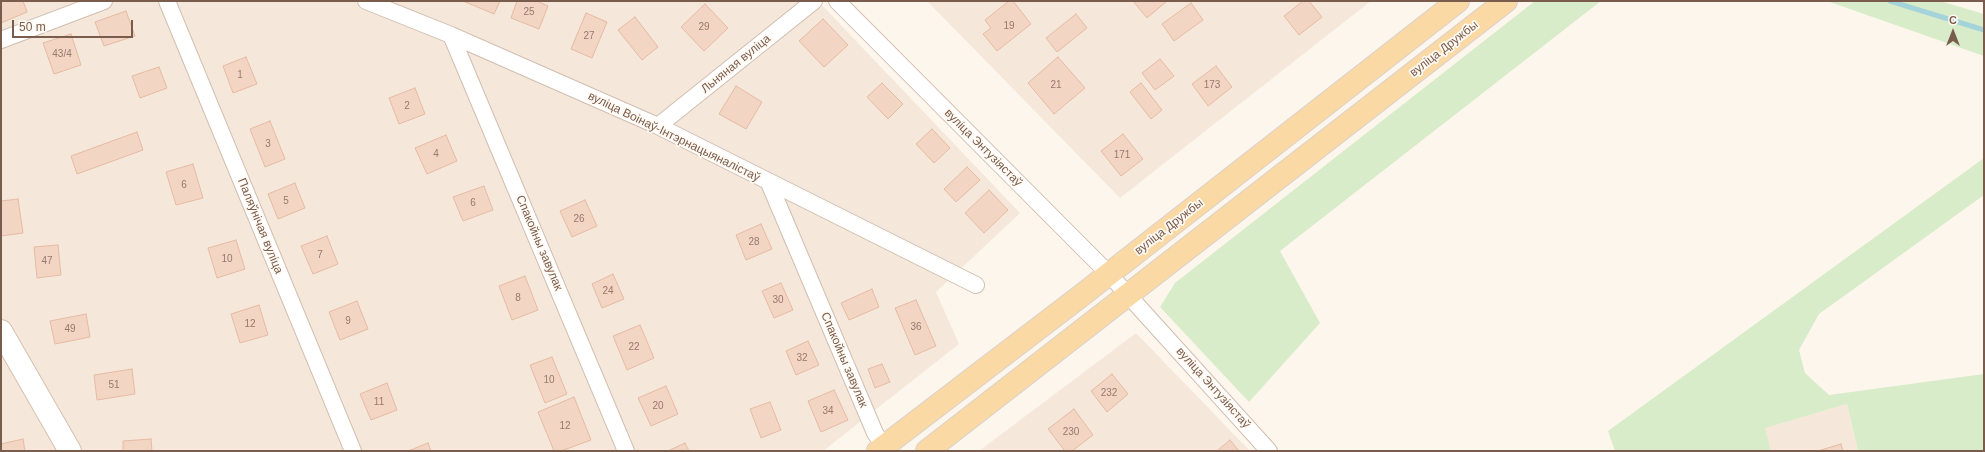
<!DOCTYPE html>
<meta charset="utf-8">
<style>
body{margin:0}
#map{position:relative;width:1985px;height:452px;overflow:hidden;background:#fdf6ec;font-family:Arial,sans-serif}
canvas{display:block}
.frame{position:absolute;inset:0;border:2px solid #7a5c4d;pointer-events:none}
.north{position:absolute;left:1933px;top:12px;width:40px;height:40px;-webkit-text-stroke:3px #fffaf3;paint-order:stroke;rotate:0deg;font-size:11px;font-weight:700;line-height:16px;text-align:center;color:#7a5c4d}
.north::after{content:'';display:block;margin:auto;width:14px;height:18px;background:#7a5c4d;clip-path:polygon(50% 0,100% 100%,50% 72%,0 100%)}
.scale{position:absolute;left:12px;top:20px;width:121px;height:18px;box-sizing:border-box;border:2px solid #7a5c4d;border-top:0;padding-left:5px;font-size:12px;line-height:14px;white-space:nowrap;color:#7a5c4d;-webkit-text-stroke:3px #fffaf3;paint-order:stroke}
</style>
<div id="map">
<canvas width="1985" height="452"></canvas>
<div class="frame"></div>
<div class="north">С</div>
<div class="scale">50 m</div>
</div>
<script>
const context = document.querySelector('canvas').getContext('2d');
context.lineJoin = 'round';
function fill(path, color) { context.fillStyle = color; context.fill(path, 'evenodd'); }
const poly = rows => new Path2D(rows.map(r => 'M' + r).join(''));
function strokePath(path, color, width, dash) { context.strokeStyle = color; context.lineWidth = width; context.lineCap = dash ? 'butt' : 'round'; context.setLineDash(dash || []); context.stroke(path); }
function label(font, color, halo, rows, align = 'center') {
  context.font = font + ' Arial,sans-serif'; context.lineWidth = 3.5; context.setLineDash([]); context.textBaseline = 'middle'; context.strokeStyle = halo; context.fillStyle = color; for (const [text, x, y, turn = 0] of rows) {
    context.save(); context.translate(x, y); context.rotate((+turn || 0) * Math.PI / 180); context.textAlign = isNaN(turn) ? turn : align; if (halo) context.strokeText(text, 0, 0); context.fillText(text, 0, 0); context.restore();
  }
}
fill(poly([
 [1,1,818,1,1020,213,936,292,959,344,823,451,1,451],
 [927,1,1371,1,1120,198],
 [1136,333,1250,451,979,451],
 [1847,404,1858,451,1771,451,1764,428]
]), '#f5e8da');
fill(poly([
 [1535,1,1601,1,1280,251,1320,323,1249,402,1160,307,1175,283],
 [1827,1,1940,1,1984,14,1984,56],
 [1984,158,1984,195,1819,314,1799,350,1805,373,1829,395,1984,374,1984,451,1858,451,1847,404,1765,428,1771,451,1615,451,1608,431]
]), '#d8ecc9');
strokePath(poly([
 [1890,1,1984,30]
]), '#a5d3da', 5);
const building = poly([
 [1,1,23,1,27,12,1,23,1,1],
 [463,1,500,1,494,14,463,1],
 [517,1,537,1,548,6,539,29,511,18,517,1],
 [1009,1,1013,1,1031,24,997,51,983,34,991,28,985,20,1009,1],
 [1133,1,1167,1,1147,18,1133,1],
 [1303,1,1309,1,1322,17,1299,35,1284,16,1303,1],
 [1191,3,1203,20,1174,41,1162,24,1191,3],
 [705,4,728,28,704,51,681,27,705,4],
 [126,11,135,36,104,46,95,22,126,11],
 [586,13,607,22,592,58,571,49,586,13],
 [1076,14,1087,28,1057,52,1046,38,1076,14],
 [635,17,658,47,642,60,618,30,635,17],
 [823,19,848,45,824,67,799,41,823,19],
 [71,34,81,65,54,74,43,43,71,34],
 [246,57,257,84,233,93,223,66,246,57],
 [1058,57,1085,88,1054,114,1028,83,1058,57],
 [1160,59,1174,76,1155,90,1142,73,1160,59],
 [1216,66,1232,87,1208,106,1192,84,1216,66],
 [159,67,167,88,140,98,132,76,159,67],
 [882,83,903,104,888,119,867,97,882,83],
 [1141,83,1162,110,1151,119,1130,92,1141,83],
 [736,86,762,102,746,129,719,114,736,86],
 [415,88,425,114,399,124,389,98,415,88],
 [270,121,285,159,265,167,250,129,270,121],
 [932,129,950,148,934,163,916,144,932,129],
 [137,132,143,150,77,174,71,156,137,132],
 [1123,134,1143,159,1121,176,1101,151,1123,134],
 [446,135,457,161,427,174,415,148,446,135],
 [193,164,203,198,176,205,166,172,193,164],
 [967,167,980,180,956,202,944,189,967,167],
 [295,183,305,208,278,219,268,194,295,183],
 [484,186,493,210,463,221,453,197,484,186],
 [989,190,1008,210,984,233,965,213,989,190],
 [18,199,23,233,1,236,1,201,18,199],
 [585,200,597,226,572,237,560,211,585,200],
 [761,224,772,249,746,260,736,235,761,224],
 [327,236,338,264,313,274,301,246,327,236],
 [236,240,245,269,217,278,208,248,236,240],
 [58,245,61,275,37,278,34,247,58,245],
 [613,274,624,299,602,308,592,284,613,274],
 [525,276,538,310,512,320,499,286,525,276],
 [781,283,793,310,774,318,762,291,781,283],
 [872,289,879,307,849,320,841,303,872,289],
 [916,300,936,346,915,355,895,308,916,300],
 [357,301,368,329,340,340,329,312,357,301],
 [259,305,268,335,240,343,231,314,259,305],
 [86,314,90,337,55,344,50,321,86,314],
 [640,325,654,358,627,370,613,336,640,325],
 [808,341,819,365,796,375,786,351,808,341],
 [552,357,567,394,545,403,530,365,552,357],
 [882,364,890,382,875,388,868,369,882,364],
 [132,369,135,394,97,400,94,375,132,369],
 [1112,374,1128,394,1107,412,1091,391,1112,374],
 [387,383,397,410,371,420,360,394,387,383],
 [666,386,678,414,651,426,638,398,666,386],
 [834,390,848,420,821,432,808,401,834,390],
 [574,397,591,440,561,451,554,451,538,412,574,397],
 [770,402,781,430,761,438,750,409,770,402],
 [1074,409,1093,435,1072,451,1065,451,1048,429,1074,409],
 [23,439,25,451,1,451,1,444,23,439],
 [151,439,152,451,123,451,123,441,151,439],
 [1230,440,1239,451,1217,451,1230,440],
 [428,443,431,451,408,451,428,443],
 [685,443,689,451,668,451,685,443],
 [1841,444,1843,451,1818,451,1841,444]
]);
fill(building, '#f3d5c3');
strokePath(building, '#e6bba3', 1);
const street = poly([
 [167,1,353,451],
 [366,1,451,35,658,126,976,285],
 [837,1,1109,274,1269,451],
 [451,35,626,451],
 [1,40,104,1],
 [658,126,814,1],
 [769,183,875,433,884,447]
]);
const secondary = poly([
 [1,331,70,451]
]);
const primary = poly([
 [878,451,1082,295,1458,1],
 [927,451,1506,1]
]);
strokePath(street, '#d1beb0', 18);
strokePath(secondary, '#d6c0b0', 24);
strokePath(primary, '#dad1cd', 24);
strokePath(street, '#fff', 16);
strokePath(secondary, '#fff', 22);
strokePath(primary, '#fbd9a5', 22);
label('10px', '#987a6a', null, [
 ["25",529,12],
 ["19",1009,26],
 ["29",704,27],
 ["27",589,36],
 ["43/4",62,54],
 ["1",240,75],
 ["21",1056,85],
 ["173",1212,85],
 ["2",407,106],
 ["3",268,144],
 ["4",436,154],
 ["171",1122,155],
 ["6",184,185],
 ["5",286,201],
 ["6",473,203],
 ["26",579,219],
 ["28",754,242],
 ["7",320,255],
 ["10",227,259],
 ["47",47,261],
 ["24",608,291],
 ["8",518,298],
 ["30",778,300],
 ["9",348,321],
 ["12",250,324],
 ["36",916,327],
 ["49",70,329],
 ["22",634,347],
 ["32",802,358],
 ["10",549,380],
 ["51",114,385],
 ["232",1109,393],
 ["11",379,402],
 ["20",658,406],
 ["34",828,411],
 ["12",565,426],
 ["230",1071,432]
]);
label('12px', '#7a5c4d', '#fffaf3', [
 ["вуліца Дружбы",1444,49,-38],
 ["Льняная вуліца",736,64,-39],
 ["вуліца Воінаў-Інтэрнацыяналістаў",674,137,26],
 ["вуліца Энтузіястаў",983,148,45],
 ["Паляўнічая вуліца",260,226,68],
 ["вуліца Дружбы",1169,227,-38],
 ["Спакойны завулак",539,243,67],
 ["Спакойны завулак",844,360,67],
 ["вуліца Энтузіястаў",1213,388,48]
]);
</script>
